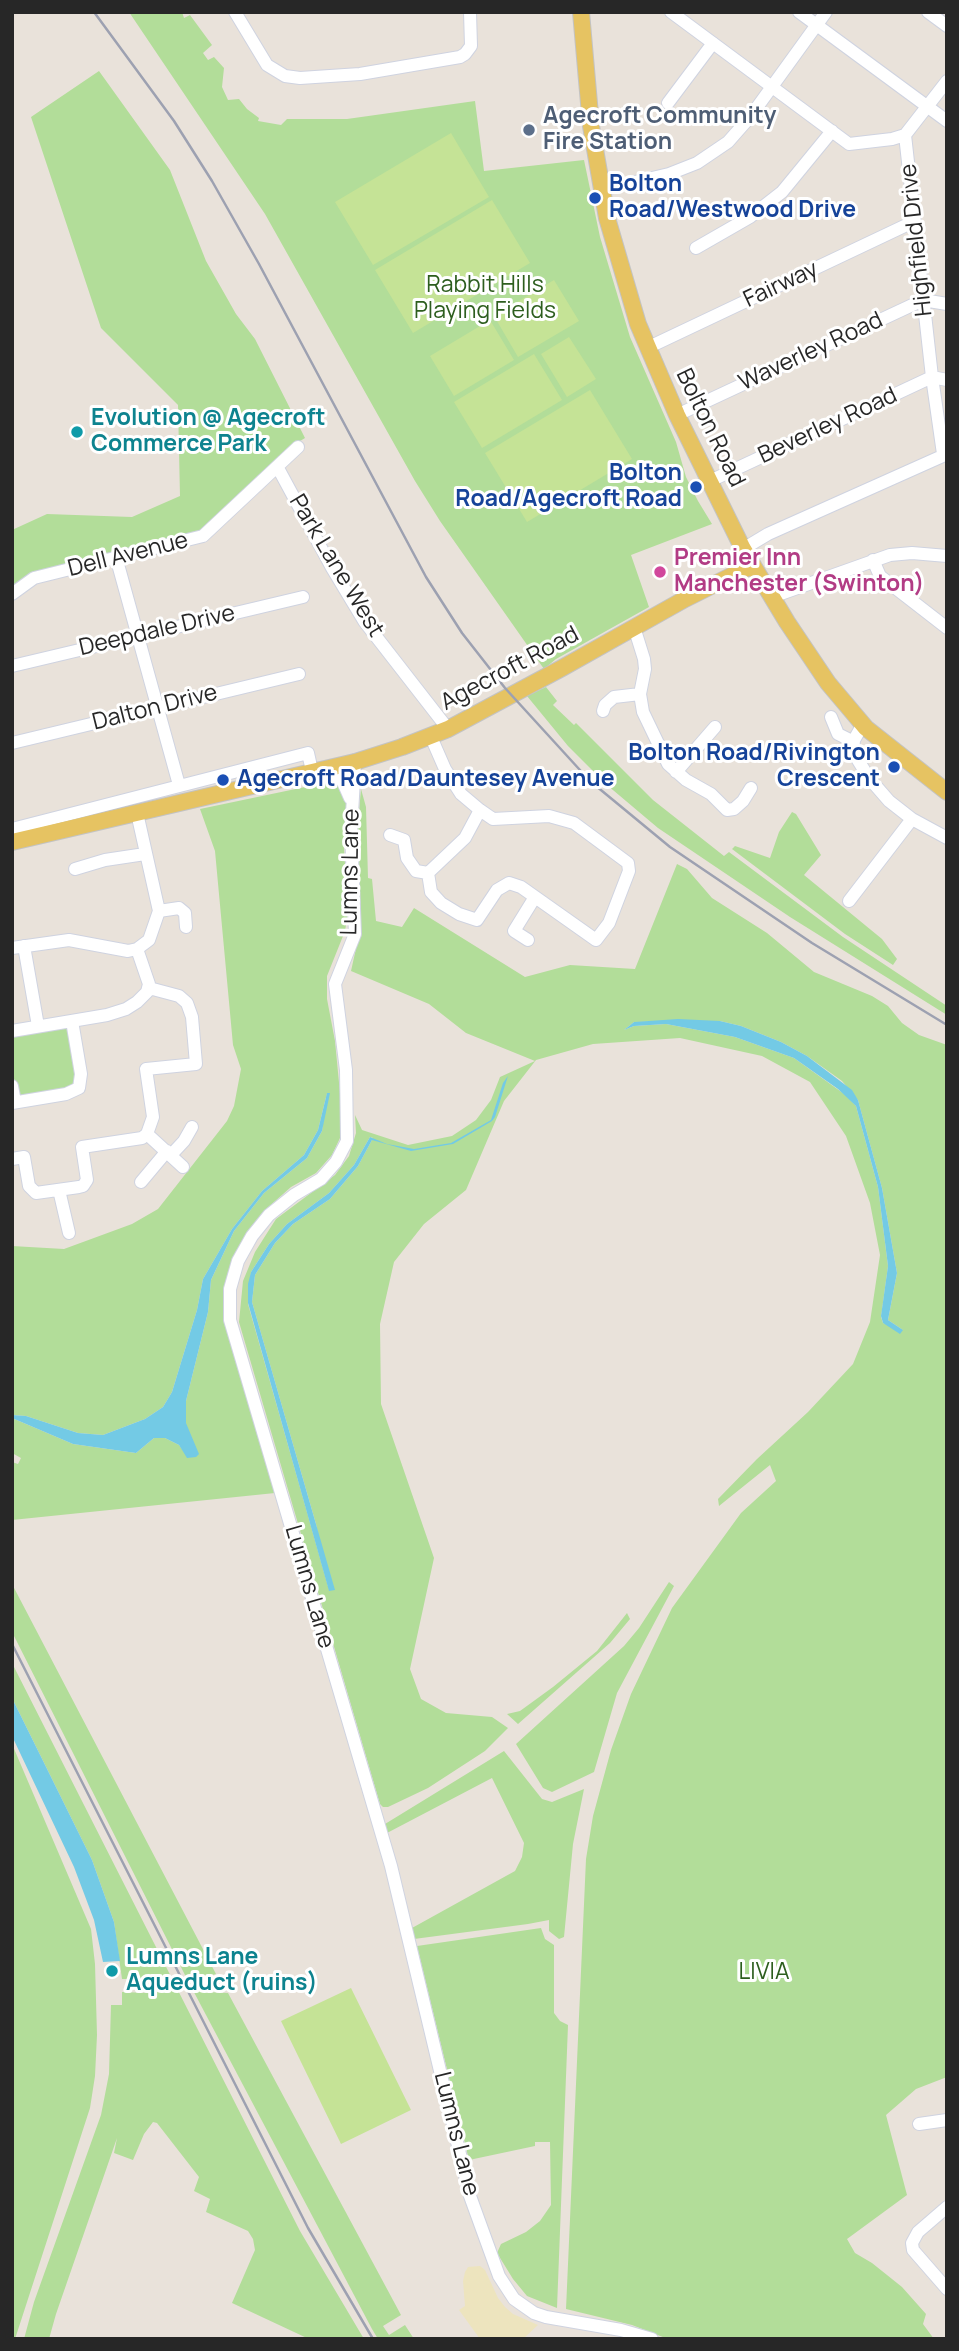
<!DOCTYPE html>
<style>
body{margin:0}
#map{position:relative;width:959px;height:2351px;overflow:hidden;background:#e9e2da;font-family:Manrope,sans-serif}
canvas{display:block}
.frame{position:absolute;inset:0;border:14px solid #272727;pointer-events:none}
</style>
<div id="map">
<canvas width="959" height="2351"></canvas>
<div class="frame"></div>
</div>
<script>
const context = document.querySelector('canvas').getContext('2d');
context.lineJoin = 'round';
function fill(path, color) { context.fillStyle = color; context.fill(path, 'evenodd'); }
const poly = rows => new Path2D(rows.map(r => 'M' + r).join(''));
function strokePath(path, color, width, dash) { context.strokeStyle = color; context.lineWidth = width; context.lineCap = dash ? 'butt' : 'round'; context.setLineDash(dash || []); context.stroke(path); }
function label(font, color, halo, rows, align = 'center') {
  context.font = font + ' Manrope,sans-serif'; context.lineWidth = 6; context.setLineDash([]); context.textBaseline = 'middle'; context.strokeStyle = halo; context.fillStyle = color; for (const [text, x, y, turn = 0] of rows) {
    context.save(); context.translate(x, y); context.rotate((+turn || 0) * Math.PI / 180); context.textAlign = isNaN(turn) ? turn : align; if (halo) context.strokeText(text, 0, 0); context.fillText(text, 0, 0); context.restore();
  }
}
fill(poly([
 [129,12,182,12,184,18,190,15,212,45,203,53,208,60,214,57,224,68,222,87,228,100,239,99,247,109,259,118,258,121,281,125,287,119,347,119,475,101,484,171,584,160,600,237,630,337,676,442,686,477,698,501,712,524,631,555,649,607,556,659,544,669,440,521,415,481,265,214],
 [99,71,170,170,206,261,236,314,255,339,305,438,292,446,203,533,12,587,12,530,47,514,132,517,180,496,178,405,101,328,31,117],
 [546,687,557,701,553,705,574,725,576,723,653,800,724,856,729,852,843,937,947,1006,947,1015,790,917,658,828,607,785,568,746,527,696],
 [329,782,337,785,345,793,347,813,344,848,348,913,345,931,327,976,327,999,335,1041,342,1114,340,1138,332,1155,316,1173,291,1187,264,1211,247,1234,226,1289,275,1493,12,1520,12,1462,18,1464,21,1458,12,1453,12,1418,73,1444,136,1453,154,1438,165,1438,179,1445,185,1453,186,1401,208,1312,211,1280,234,1231,264,1193,307,1158,322,1131,327,1093,318,1130,304,1155,262,1191,232,1229,203,1279,197,1310,172,1392,163,1407,145,1419,103,1435,78,1433,26,1416,12,1415,12,1246,64,1249,132,1224,158,1209,227,1121,234,1106,241,1069,233,1045,215,851,200,809],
 [361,789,366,807,368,878,372,879,376,921,402,927,414,908,525,977,570,965,635,969,677,864,687,869,712,898,767,933,814,972,872,996,888,1006,902,1023,919,1035,947,1045,947,2077,916,2089,886,2115,907,2195,847,2239,855,2253,872,2263,902,2287,926,2314,923,2324,934,2339,668,2339,632,2325,566,2309,586,1859,593,1816,611,1750,631,1694,672,1608,741,1513,776,1481,770,1465,719,1506,718,1499,757,1459,808,1412,853,1364,870,1322,880,1255,870,1203,846,1136,810,1082,762,1056,680,1038,593,1044,536,1060,504,1101,466,1190,424,1224,394,1262,380,1324,381,1404,434,1558,410,1669,421,1699,446,1713,492,1717,508,1728,485,1751,428,1788,388,1807,383,1807,380,1804,239,1322,243,1281,255,1252,276,1219,335,1175,349,1156,356,1133,355,1115,362,1130,408,1145,452,1136,476,1120,491,1100,500,1077,535,1061,466,1033,429,1004,351,971,361,926,358,824],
 [720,1021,741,1026,781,1042,807,1056,842,1081,858,1100,882,1188,897,1273,888,1320,903,1330,883,1323,881,1317,888,1266,878,1187,856,1106,847,1096,794,1058,735,1037,666,1024,634,1026,624,1030,634,1022],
 [370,1137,373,1138,358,1166,330,1199,293,1224,275,1243,255,1275,252,1302,316,1524,329,1590,248,1304,251,1272,269,1244,287,1224,329,1193,354,1165],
 [792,812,796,814,821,855,804,875,882,939,897,959,893,965,845,934,732,849,735,846,770,858,779,832],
 [71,1023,79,1085,16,1100,12,1076,12,1033],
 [669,1582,674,1586,617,1693,594,1772,552,1792,543,1788,516,1744,624,1646,639,1628],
 [12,1584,216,1974,200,1979,207,1992,228,1993,401,2315,383,2326,389,2335,405,2325,414,2339,378,2339,372,2329,187,1979,12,1632],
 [627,1613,630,1619,610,1643,518,1724,507,1714,520,1711,553,1687,597,1651],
 [12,1663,300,2231,364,2339,309,2339,232,2303,255,2250,253,2239,248,2231,206,2212,210,2199,194,2191,199,2177,157,2123,153,2122,144,2134,133,2160,114,2153,117,2138,56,2314,49,2339,24,2339,34,2302,101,2115,109,2074,111,2005,122,2005,122,1992,148,1993,157,1990,153,1981,147,1979,122,1979,114,1922,92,1860,12,1698],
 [12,1744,91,1929,95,1964,97,2035,95,2076,90,2108,15,2339,12,2339],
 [504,1751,542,1799,552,1802,584,1789,573,1844,564,1937,559,1939,549,1931,549,1920,528,1924,414,1939,412,1928,515,1871,522,1857,524,1843,492,1778,387,1833,385,1824],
 [541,1928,545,1939,554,1945,554,2013,560,2021,568,2025,557,2308,527,2296,513,2279,497,2253,501,2244,526,2232,540,2221,551,2205,550,2142,535,2142,535,2146,469,2160,417,1946]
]), '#b2dd99');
fill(poly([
 [480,2266,485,2270,498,2298,505,2307,513,2314,538,2325,523,2339,480,2339,459,2310,465,2306,463,2281,465,2272,468,2267]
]), '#ede4be');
fill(poly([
 [451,133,489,197,373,265,335,202],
 [492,200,530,263,413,333,375,270],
 [554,280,579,321,518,357,494,316],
 [490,320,514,360,454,396,430,356],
 [569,337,596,379,567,397,541,354],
 [534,354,562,400,482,448,454,402],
 [590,390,632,459,527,522,485,453],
 [351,1988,411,2110,341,2144,281,2021]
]), '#c5e396');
fill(poly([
 [678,1019,720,1021,741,1026,781,1042,807,1056,852,1090,858,1100,882,1188,897,1273,888,1320,903,1330,900,1334,883,1323,881,1316,888,1266,878,1187,856,1106,838,1089,794,1058,735,1037,666,1024,634,1026,624,1030,634,1022],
 [508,1076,495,1117,492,1121,453,1144,411,1151,372,1140,358,1166,330,1199,293,1224,275,1243,255,1275,252,1302,335,1590,329,1591,248,1303,248,1284,251,1272,269,1244,287,1224,329,1193,354,1165,370,1137,387,1144,414,1149,451,1143,491,1120,503,1083],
 [327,1093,330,1093,322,1131,307,1158,264,1193,234,1231,211,1280,208,1312,186,1401,186,1423,199,1454,196,1457,187,1458,179,1445,165,1438,154,1438,136,1453,73,1444,12,1418,12,1415,26,1416,78,1433,103,1435,145,1419,163,1407,172,1392,197,1310,203,1279,232,1229,262,1191,304,1155,318,1130],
 [12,1698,92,1860,114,1922,120,1961,103,1962,94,1920,74,1867,12,1736]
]), '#73cae5');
const minor = poly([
 [235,12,267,65,285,76,300,78,360,74,460,57,465,54,471,46,470,12],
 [671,12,849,144,892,139,905,135],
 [799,12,947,121],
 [928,12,947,26],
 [668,103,713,43],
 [601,190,669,174,697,163,728,142,750,117,826,12],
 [696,248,750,217,782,192,832,131],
 [647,348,915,221],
 [677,415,923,300,947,304],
 [943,454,932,377,905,135,947,81],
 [278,468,332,568,364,621,448,729],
 [710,481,932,377,947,380],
 [743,549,768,534,947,454],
 [116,557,179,785],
 [873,560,880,576,947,628],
 [12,594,34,578,203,536,298,447],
 [772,597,890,555,912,553,947,556],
 [634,627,644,659,645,669,640,694,643,712,668,764,686,780,711,794,727,810,734,809,743,801,751,788],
 [12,666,303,597],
 [603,711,605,705,614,697,640,694],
 [831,717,838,734,854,742],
 [863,724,854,740,853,752,869,778,889,801,912,819,947,838],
 [12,743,299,674],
 [355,762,351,831,355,934,335,984,346,1070,347,1141,336,1162,321,1179,294,1195,269,1215,252,1236,238,1261,230,1289,230,1320,391,1866,470,2196,499,2276,514,2299,534,2313,546,2317,621,2330,652,2339],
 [328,767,343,782,350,798],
 [676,772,715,727],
 [12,829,308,753,312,771],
 [390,835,404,840,407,858,416,871,428,873,465,838,480,810],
 [75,869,105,860,145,854],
 [428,873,431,892,441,903,459,914,477,920,497,890,509,883,521,887,596,940,609,923,629,871,628,863,574,823,549,816,493,819,480,810,461,794,445,769,431,737],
 [849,901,912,819],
 [159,911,179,908,185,913,186,927],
 [528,940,514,931,535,897],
 [24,946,38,1026],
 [12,948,69,940,128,951,137,949,149,940,159,911,137,813],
 [12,1031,107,1015,126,1009,137,1002,147,992,149,984,137,949],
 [12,1086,15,1102],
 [12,1103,66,1094,79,1088,81,1074,72,1021],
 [147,1134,183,1167],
 [171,1155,184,1141,192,1127],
 [12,1159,24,1157,29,1186,36,1193,79,1187,83,1186,87,1180,82,1147,142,1138,147,1134,153,1117,146,1069,196,1064,192,1017,187,1003,179,996,149,988],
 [141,1182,167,1151],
 [59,1190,69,1233],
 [919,2124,947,2120],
 [947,2207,918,2232,912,2243,913,2250,947,2289]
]);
const major = poly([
 [581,12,591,126,607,218,638,324,677,415,743,549,787,622,828,683,866,728,947,792],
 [12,842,355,762,402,747,448,729,562,668,685,599,753,565]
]);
strokePath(minor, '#cfd3e0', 14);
strokePath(major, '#c3c3c3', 18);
strokePath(minor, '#fff', 12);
strokePath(major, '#e6c362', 16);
strokePath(poly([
 [94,12,174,121,212,181,259,264,426,577,462,633,505,688,590,781,670,847,812,943,947,1025],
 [12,1644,308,2228,373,2339]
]), '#9da1b1', 2.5);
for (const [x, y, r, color] of [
 [529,130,7,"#5c6f8a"],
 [595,198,7,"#1a4fb4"],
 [77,432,7,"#0f9aa8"],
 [696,487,7,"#1a4fb4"],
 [660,572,7,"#d1479c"],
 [894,767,7,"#1a4fb4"],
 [223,780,7,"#1a4fb4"],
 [112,1971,7,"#0f9aa8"]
]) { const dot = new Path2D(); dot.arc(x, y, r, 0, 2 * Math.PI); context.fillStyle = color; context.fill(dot); strokePath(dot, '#fff', 2.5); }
label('bold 23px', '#4e5e75', '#fff', [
 ["Agecroft Community",543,117],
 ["Fire Station",543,143]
], 'left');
label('bold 23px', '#164399', '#fff', [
 ["Bolton",609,185],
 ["Road/Westwood Drive",609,211],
 ["Bolton",682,474,"right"],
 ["Road/Agecroft Road",682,500,"right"],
 ["Bolton Road/Rivington",880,754,"right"],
 ["Crescent",880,780,"right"],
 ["Agecroft Road/Dauntesey Avenue",237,780]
], 'left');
label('23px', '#272727', '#fff', [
 ["Highfield Drive",917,240,-96],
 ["Fairway",781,285,-25],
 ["Waverley Road",811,352,-25],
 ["Beverley Road",828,426,-25],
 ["Bolton Road",710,428,64],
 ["Dell Avenue",128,555,-14],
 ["Park Lane West",336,566,59],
 ["Deepdale Drive",157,631,-13],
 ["Agecroft Road",510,669,-28],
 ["Dalton Drive",155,708,-14],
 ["Lumns Lane",351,872,-89],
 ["Lumns Lane",309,1587,74],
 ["Lumns Lane",456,2134,76]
]);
label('23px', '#2d5e1e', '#fff', [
 ["Rabbit Hills",485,286],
 ["Playing Fields",485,312],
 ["LIVIA",764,1973]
]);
label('bold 23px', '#0d838f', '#fff', [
 ["Evolution @ Agecroft",91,419],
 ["Commerce Park",91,445],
 ["Lumns Lane",126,1958],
 ["Aqueduct (ruins)",126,1984]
], 'left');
label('bold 23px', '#b23c85', '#fff', [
 ["Premier Inn",674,559],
 ["Manchester (Swinton)",674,585]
], 'left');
</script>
